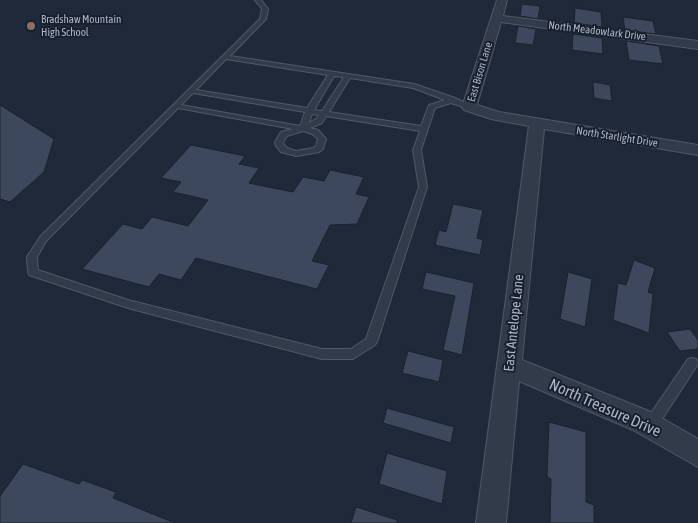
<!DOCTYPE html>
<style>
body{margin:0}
canvas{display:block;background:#1f2939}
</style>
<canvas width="698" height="523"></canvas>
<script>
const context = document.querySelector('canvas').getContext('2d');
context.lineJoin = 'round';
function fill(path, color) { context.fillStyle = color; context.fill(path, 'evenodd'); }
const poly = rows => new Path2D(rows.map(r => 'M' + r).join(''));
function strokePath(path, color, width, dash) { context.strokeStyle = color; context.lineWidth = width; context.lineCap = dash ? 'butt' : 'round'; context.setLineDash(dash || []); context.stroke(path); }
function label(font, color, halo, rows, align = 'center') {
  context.font = font + ' "Asap Condensed",sans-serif'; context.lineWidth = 4; context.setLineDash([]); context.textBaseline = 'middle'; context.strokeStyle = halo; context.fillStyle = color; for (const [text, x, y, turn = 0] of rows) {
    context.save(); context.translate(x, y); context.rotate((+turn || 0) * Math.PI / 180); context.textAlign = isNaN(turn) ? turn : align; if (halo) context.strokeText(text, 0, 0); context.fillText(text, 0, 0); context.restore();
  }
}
const building = poly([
 [522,4,540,6,538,19,520,16,522,4],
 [575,8,601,12,602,27,574,23,575,8],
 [623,17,653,21,656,34,625,30,623,17],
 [518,26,536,29,533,45,515,43,518,26],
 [573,34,602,38,603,54,572,50,573,34],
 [626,41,659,46,663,64,629,60,626,41],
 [593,82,610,85,612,101,594,98,593,82],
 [0,105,54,139,44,172,10,202,0,199,0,105],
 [191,145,245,156,239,164,259,168,249,183,293,192,303,177,324,181,330,170,364,177,356,194,369,197,357,224,330,225,312,261,329,265,317,289,196,258,181,280,159,274,149,287,82,269,123,224,142,229,152,217,188,226,208,200,173,192,181,182,161,178,191,145],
 [453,204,483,210,477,238,483,240,480,255,435,245,439,230,446,232,453,204],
 [634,260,655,268,648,292,653,294,649,333,613,320,618,283,626,285,634,260],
 [426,272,474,283,462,355,443,350,455,296,422,289,426,272],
 [568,272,592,279,585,327,560,319,568,272],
 [690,329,698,340,698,349,680,351,667,332,690,329],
 [408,351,443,360,439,382,402,373,408,351],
 [387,408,454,427,451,443,383,423,387,408],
 [549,422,586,432,586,502,594,505,594,523,550,523,551,479,547,477,549,422],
 [387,453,447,471,442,504,379,484,387,453],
 [23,464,79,484,82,480,116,492,113,498,175,523,0,523,0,496,23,464],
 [356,507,397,520,397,523,351,523,356,507]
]);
fill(building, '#3d485c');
strokePath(building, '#1a2230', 1);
const service = poly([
 [255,0,261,0,268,9,266,19,230,56,414,84,455,98,473,107,469,109,451,103,435,108,421,150,427,187,377,342,375,345,353,359,322,359,128,308,29,275,28,272,27,257,40,237,260,19,262,9,255,0],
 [226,59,328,75,307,108,196,90,226,59],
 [334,76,344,77,322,111,314,110,334,76],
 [350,78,413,88,445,100,429,105,421,126,329,112,350,78],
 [193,93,305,112,300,126,181,105,193,93],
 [178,108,293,129,281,132,275,142,276,146,281,152,296,156,319,152,323,149,326,139,318,130,310,128,322,123,326,116,420,131,413,150,419,187,366,339,351,349,322,349,128,300,38,270,37,257,46,241,178,108],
 [312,114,319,115,316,119,309,123,312,114],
 [303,131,312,134,318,139,316,146,313,148,296,151,287,148,284,145,283,142,287,136,303,131],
 [692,358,696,359,698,363,696,367,655,430,650,432,645,430,644,426,645,422,688,359,692,358]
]);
const minor = poly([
 [497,0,507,0,503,16,698,41,698,49,501,22,477,105,499,112,698,145,698,155,544,129,522,360,651,412,698,439,698,467,633,430,519,381,506,523,476,523,529,126,491,119,464,110,462,107,497,0]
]);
strokePath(service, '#505867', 2);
strokePath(minor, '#505867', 2);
fill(service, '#323b49');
fill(minor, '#323b49');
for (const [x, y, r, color] of [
 [31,26,5,"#8d6e63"]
]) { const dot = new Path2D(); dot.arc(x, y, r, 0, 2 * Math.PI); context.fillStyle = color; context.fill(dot); strokePath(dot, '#18202e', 2); }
label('11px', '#acb5c6', '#18202e', [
 ["Bradshaw Mountain",41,20],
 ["High School",41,33]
], 'left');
label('11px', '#acb5c6', '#18202e', [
 ["North Meadowlark Drive",597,31,7],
 ["East Bison Lane",480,72,-73],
 ["North Starlight Drive",617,137,9]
]);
label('14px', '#acb5c6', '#18202e', [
 ["East Antelope Lane",514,323,-84]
]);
label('16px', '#acb5c6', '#18202e', [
 ["North Treasure Drive",605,408,24]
]);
</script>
